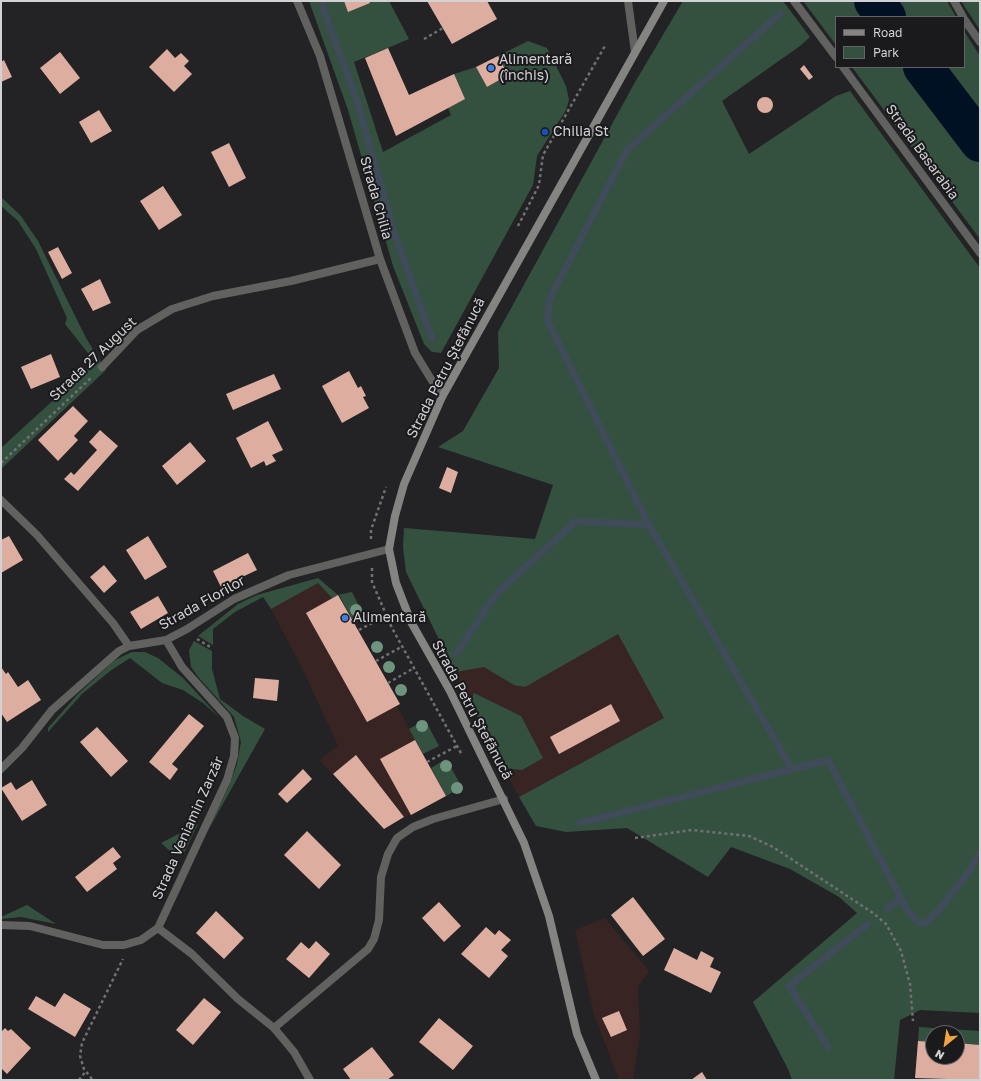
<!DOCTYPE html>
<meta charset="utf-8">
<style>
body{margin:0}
#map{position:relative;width:981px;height:1081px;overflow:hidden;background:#232325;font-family:"Golos Text",sans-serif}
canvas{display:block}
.frame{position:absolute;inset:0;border:2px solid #d2d1d3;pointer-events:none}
.legend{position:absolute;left:835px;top:16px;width:130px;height:52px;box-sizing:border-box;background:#1a191c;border:1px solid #646365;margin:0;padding:5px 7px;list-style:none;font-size:12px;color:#d2d1d3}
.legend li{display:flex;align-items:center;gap:8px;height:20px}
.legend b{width:20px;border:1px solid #646365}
.north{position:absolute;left:925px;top:1025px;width:40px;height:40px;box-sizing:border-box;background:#1a191c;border:1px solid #646365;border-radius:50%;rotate:210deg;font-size:11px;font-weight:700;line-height:16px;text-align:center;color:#d2d1d3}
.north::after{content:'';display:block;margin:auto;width:14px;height:18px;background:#f3a442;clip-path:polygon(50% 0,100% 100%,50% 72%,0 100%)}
</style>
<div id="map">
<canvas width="981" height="1081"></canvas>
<div class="frame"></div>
<ul class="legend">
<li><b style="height:5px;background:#848482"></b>Road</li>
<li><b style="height:11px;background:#345140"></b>Park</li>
</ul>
<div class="north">N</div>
</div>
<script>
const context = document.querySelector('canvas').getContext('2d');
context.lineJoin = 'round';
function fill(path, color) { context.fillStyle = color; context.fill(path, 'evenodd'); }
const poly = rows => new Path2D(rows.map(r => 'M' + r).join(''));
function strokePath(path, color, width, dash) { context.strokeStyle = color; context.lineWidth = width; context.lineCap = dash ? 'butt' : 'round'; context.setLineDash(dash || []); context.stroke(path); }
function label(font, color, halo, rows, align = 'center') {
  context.font = font + ' "Golos Text",sans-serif'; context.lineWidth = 4; context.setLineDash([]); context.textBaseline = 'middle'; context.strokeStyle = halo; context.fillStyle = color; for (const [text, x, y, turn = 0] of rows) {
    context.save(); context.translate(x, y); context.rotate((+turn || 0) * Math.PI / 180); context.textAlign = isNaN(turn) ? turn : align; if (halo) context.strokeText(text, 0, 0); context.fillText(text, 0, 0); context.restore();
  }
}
fill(poly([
 [318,582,332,598,338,595,400,704,397,706,446,796,411,815,404,817,384,829,319,760,338,746,302,668,271,609],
 [670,596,724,686,519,797,455,672],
 [605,918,649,971,638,987,640,1035,633,1080,619,1080,594,1015,575,930]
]), '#382423');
fill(poly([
 [309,1,389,1,409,39,354,62,383,152,451,115,448,108,454,74,476,67,487,87,508,75,498,56,528,41,547,48,566,86,569,100,566,110,537,156,533,185,441,353,432,352,424,344,393,266,348,110],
 [683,1,783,1,810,37,800,46,722,101,749,154,836,96,850,91,980,268,980,1013,920,1010,900,1020,894,1080,792,1080,788,1069,753,1002,857,913,839,897,790,869,731,847,708,877,627,828,566,832,536,826,519,797,664,718,618,634,525,687,514,685,484,667,455,672,406,572,403,547,404,528,535,539,553,485,438,447,463,431,499,368,498,332,634,84],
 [803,1,947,1,956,17,836,17,836,45],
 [960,1,980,1,980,30,961,1],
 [964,31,980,56,980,239,852,67,964,67],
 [1,197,21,216,38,241,86,338,106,370,1,469,1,448,95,362,65,324,67,318,36,249,18,221,1,206],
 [318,578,338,595,352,592,363,614,355,625,339,595,332,598,318,583,271,609,263,597,235,612,213,629,213,645,198,636,238,604,257,595],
 [194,641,212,651,212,669,220,699,243,716,265,729,206,834,229,786,237,764,241,742,234,717,199,678,191,667,189,650],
 [132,652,145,652,158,658,183,678,219,717,203,703,183,690,162,683,130,658,110,671,82,694,48,732,48,728,78,694,115,660],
 [474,693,521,716,543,758,522,770,504,768,470,702],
 [425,720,439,746,423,754,409,729],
 [446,759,462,787,446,796,431,768],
 [198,824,185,851,181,855,170,851,161,843],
 [27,905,56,924,21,917,1,919,1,917],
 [919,1027,980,1031,980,1045,957,1043,957,1033,933,1033,933,1042,918,1041]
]), '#345140');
strokePath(poly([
 [324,1,323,8,356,98,394,232,432,339],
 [649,525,548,322,549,300,627,150,781,13],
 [456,654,496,594,576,521,649,525,792,769],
 [580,823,828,760,906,908,918,922,925,924,937,912,968,873,980,853],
 [887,909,901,898],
 [828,1047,789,986,868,924]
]), '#3f4b58', 7);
strokePath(poly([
 [874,1,886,17],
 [923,67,980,142]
]), '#001124', 40);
fill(poly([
 [344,1,369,1,370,3,348,12],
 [427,1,487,1,497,19,452,44],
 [388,48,409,95,454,74,465,99,396,136,365,58],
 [167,49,175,58,181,53,189,61,184,66,192,74,174,92,149,67],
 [60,52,80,78,60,94,40,68],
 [498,56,508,75,487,87,476,67],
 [4,60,12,77,1,82,1,62],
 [804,65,813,77,809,80,800,69],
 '757 105a8 8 0 1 1 16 0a8 8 0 1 1-16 0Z',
 [99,110,112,131,91,143,79,122],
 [229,143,246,178,229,187,211,152],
 [163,186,182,215,159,230,140,201],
 [58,247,72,273,62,279,48,252],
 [100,279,111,303,93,311,81,289],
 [51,354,60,377,31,389,21,367],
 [349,371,358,388,361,386,366,396,363,397,369,408,342,423,322,386],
 [274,374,281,389,233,410,226,394],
 [73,406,88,421,74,436,78,440,58,461,38,440],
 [268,421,283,450,272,455,276,461,266,466,264,461,251,468,236,438],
 [100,430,118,446,78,491,64,479,71,472,74,475,97,450,89,442],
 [190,442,206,461,177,485,162,466],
 [447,467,458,472,451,493,439,488],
 [9,536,23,560,1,573,1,540],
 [148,536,167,567,145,580,126,550],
 [248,553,257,570,221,587,213,571],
 [104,565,117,581,104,593,90,577],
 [338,595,400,704,367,722,306,613],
 [158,596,168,613,141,629,130,612],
 [1,667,6,674,8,672,18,687,28,680,41,700,7,722,1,713],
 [255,678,279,680,277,701,253,698],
 [611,704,620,721,559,754,550,737],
 [189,714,204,726,172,764,178,769,170,780,149,762],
 [97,727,128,761,111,777,80,742],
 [415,740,446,796,411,815,380,759],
 [356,755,404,817,384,829,333,774],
 [303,769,312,779,287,803,278,794],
 [32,780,47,805,22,821,1,788,11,782,16,790],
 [307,831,341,865,319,889,284,855],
 [113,847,121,857,113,863,117,869,87,892,75,877],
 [633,897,665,939,643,956,611,915],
 [439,902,461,926,444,942,422,918],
 [216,911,244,938,224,959,196,933],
 [486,927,495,935,499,930,511,940,501,950,508,956,489,978,461,954],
 [316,941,330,954,309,978,286,959,301,942,309,949],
 [674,948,697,960,701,951,714,958,710,967,721,972,711,993,664,970],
 [64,993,91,1009,75,1037,28,1009,36,996,55,1007],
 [204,998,221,1012,193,1045,176,1030],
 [619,1011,627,1030,611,1037,602,1018],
 [439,1018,473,1046,453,1070,419,1042],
 [5,1028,8,1031,11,1029,31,1048,7,1074,1,1068,1,1032],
 [918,1041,933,1042,933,1057,957,1057,957,1043,980,1045,980,1080,915,1078],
 [372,1047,394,1075,387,1080,351,1080,343,1069],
 [702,1072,707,1080,691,1080]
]), '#ddae9f');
strokePath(poly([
 [424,39,443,28],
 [518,226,539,185,543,155,606,44],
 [1,463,92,377],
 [371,539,371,530,386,487],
 [372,568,372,582,392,628,462,755],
 [359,630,387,615],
 [197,639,212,648],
 [376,661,403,646],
 [388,683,414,668],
 [427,762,457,746],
 [635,838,692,830,749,836,773,847,873,913,886,924,901,951,910,984,913,1021],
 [92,1079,84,1069,80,1056,82,1043,123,959],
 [79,1080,86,1071]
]), '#717072', 2.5, [3, 3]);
strokePath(poly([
 [794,1,836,57],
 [954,1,963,17],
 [964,19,980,42],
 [843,67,980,253],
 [158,928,192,954,238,999,274,1028]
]), '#616160', 8);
strokePath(poly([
 [297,1,320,56,380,259,415,353,442,397],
 [628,1,635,52],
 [102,367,137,330,172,309,213,296,291,281,380,259],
 [1,500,37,535,113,623,129,646],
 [1,769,22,748,52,710,119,651,129,646,166,640,187,629,234,599,289,575,389,549],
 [1,925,30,926,103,945,124,945,141,940,158,928,227,780,234,756,235,738,227,717,182,667,166,640],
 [310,1080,294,1052,274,1028,368,949,374,939,379,920,381,877,388,854,397,838,413,827,433,819,504,799]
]), '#616160', 8);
strokePath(poly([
 [596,1080,577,1034,549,916,524,843,450,691,411,622,396,583,389,549,395,516,404,484,442,397,664,1]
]), '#848482', 8);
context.fillStyle = '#6e947f';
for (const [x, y] of [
 [356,610],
 [377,647],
 [389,667],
 [401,690],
 [422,726],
 [446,766],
 [457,788]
]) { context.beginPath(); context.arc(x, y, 6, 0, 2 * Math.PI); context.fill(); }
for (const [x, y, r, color] of [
 [491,68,4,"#3f7fe0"],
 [545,132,4,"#1a4fb4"],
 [345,618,4,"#3f7fe0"]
]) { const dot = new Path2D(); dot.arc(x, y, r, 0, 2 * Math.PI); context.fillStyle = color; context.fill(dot); strokePath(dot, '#1a191c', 1.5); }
label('14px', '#d2d1d3', '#1a191c', [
 ["Alimentară",499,60],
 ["(închis)",499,76],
 ["Chilia St",553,132],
 ["Alimentară",353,618]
], 'left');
label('14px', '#d2d1d3', '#1a191c', [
 ["Strada Basarabia",922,152,54],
 ["Strada Chilia",376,198,74],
 ["Strada 27 August",93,359,-44],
 ["Strada Petru Ștefănucă",446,368,-63],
 ["Strada Florilor",202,603,-29],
 ["Strada Petru Ștefănucă",472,710,62],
 ["Strada Veniamin Zarzăr",188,828,-66]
]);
</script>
